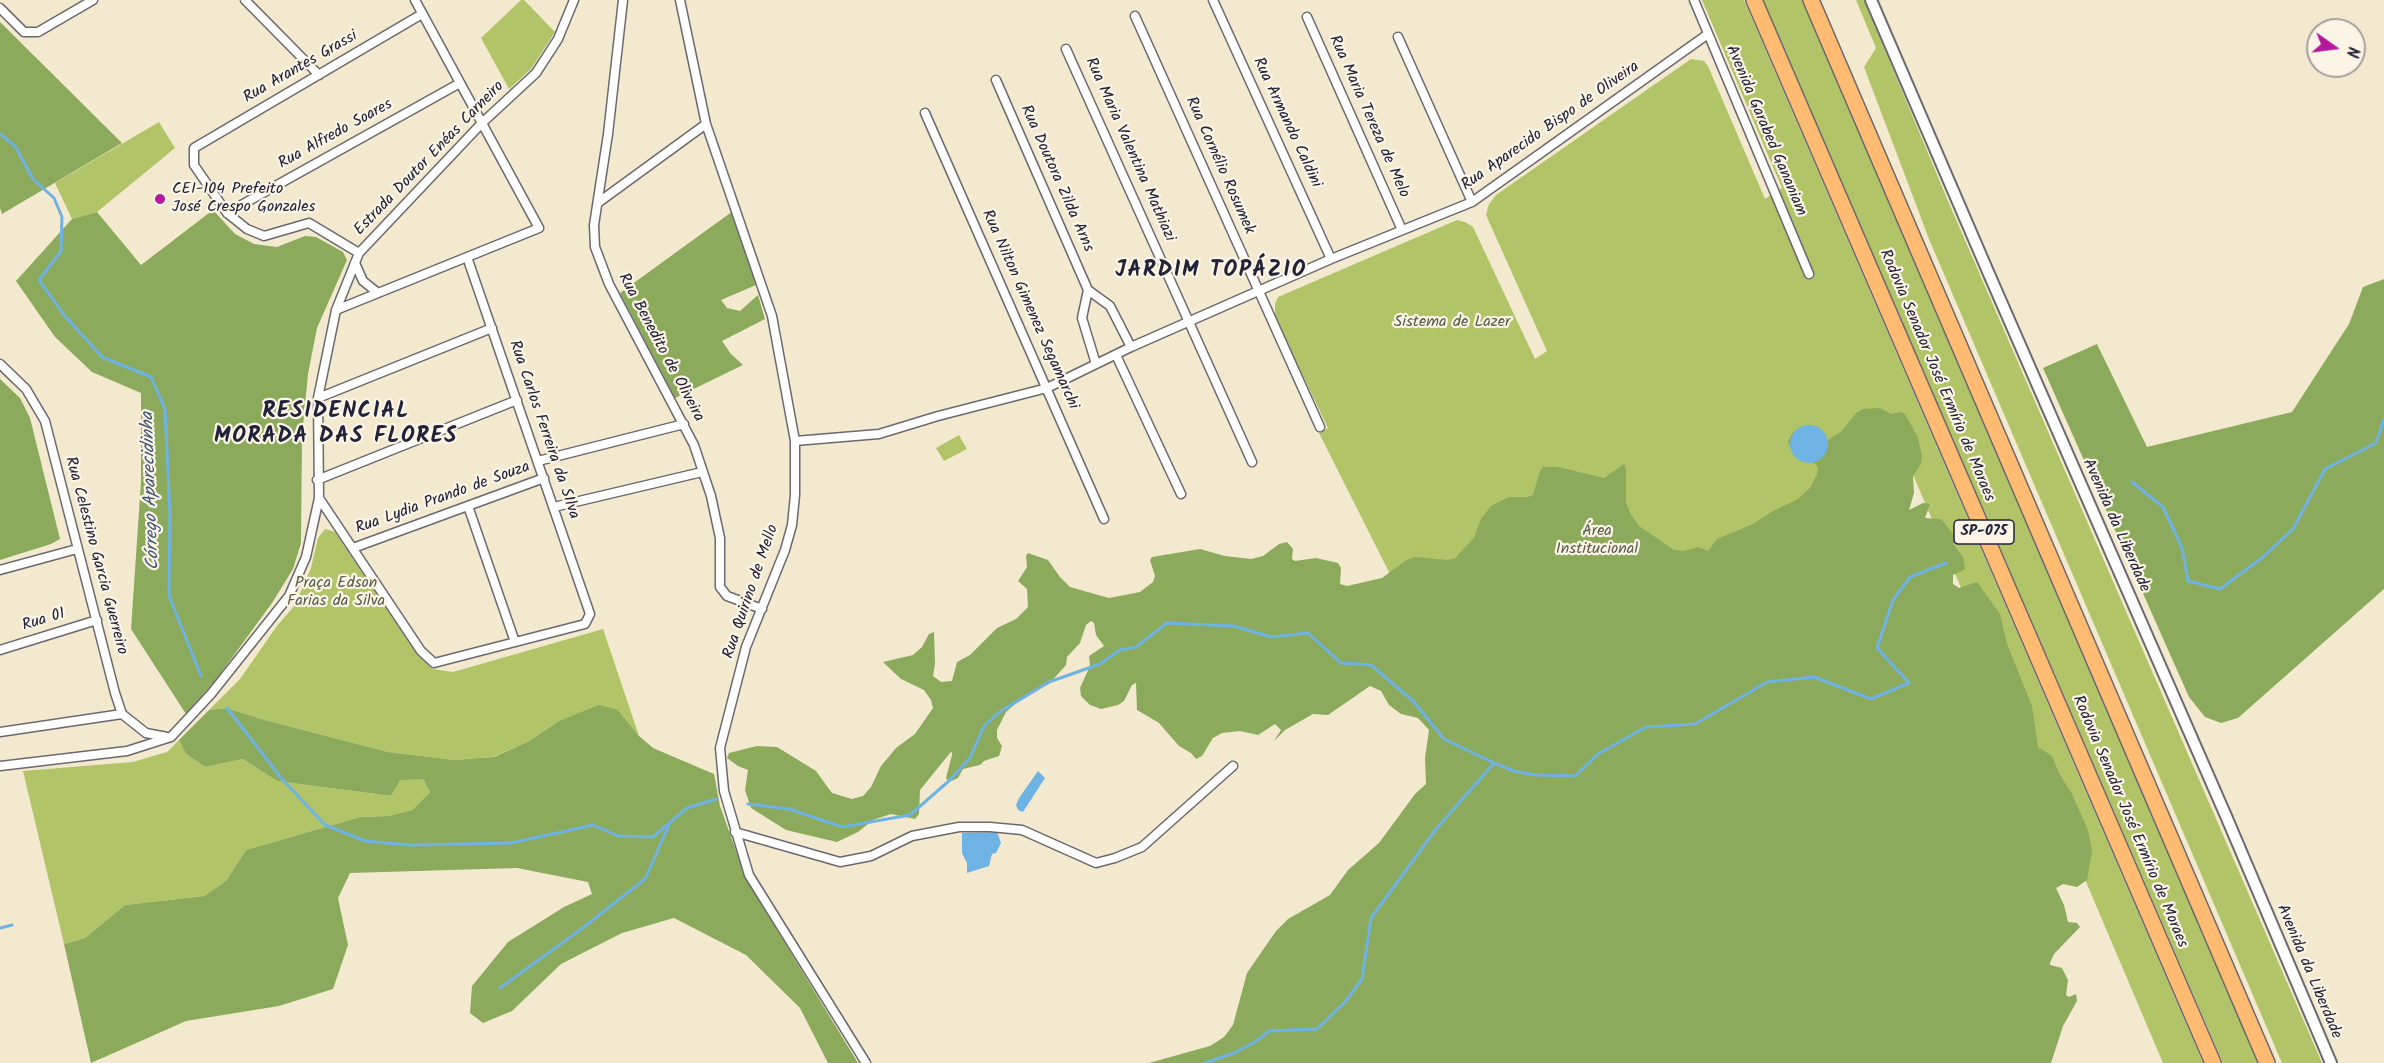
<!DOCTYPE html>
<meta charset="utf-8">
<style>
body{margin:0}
#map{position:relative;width:2384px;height:1063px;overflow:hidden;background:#f3e9cf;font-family:Kalam,sans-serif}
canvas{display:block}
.north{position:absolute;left:2306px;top:18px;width:60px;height:60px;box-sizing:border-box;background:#fcf5e5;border:2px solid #a5a1a1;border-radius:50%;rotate:104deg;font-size:16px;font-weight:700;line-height:24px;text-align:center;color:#22223b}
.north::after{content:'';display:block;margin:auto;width:21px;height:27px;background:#b5179e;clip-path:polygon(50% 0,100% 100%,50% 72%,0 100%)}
</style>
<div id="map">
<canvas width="2384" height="1063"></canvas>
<div class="north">N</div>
</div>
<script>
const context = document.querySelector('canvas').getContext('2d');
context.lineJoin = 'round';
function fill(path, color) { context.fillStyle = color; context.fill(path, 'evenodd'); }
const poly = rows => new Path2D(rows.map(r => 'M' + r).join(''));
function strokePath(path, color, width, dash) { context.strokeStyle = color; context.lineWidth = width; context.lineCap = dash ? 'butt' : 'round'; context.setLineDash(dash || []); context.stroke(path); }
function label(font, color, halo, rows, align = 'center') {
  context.font = font + ' Kalam,sans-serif'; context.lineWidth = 4.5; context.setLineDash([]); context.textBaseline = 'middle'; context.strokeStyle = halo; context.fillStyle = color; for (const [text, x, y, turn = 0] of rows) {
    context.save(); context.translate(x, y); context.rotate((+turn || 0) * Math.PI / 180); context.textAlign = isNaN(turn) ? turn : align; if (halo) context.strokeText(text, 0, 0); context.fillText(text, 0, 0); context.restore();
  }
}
fill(poly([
 [521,0,524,0,555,32,531,69,509,89,481,38],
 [1702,0,1744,0,2203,1063,2163,1063,1911,470,1480,753,1319,433,1328,428,1278,324,1275,315,1275,304,1278,297,1457,220,1465,222,1473,227,1535,359,1547,351,1486,215,1489,204,1496,195,1691,59,1704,61,1708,66,1765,199,1782,188],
 [1763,0,1805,0,2262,1063,2223,1063],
 [1856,0,1864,0,1948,201,2322,1063,2282,1063,1929,239,1864,67,1876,48],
 [159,122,175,148,97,212,72,219,55,183],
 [959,435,967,449,944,461,936,448],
 [325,529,335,532,415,651,433,669,453,672,603,629,639,736,618,710,559,721,529,741,493,757,454,760,388,752,265,720,227,708,209,710,240,679,277,626,295,605,311,568,318,538],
 [179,740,186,754,205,767,243,759,277,781,391,796,400,779,423,779,430,792,412,810,389,816,360,817,246,850,226,881,204,896,125,905,85,938,64,944,23,771,133,762,167,752]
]), '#b1c467');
fill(poly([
 [0,22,122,143,2,214,0,208],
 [213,210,235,234,254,244,277,247,305,236,316,237,343,252,347,260,317,328,308,374,302,436,301,543,293,569,272,603,215,681,186,714,131,629,141,482,141,393,92,372,55,337,16,281,72,219,97,212,141,265],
 [733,211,756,285,721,300,727,308,740,311,758,295,765,319,722,341,731,354,743,365,675,398,620,293],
 [2384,279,2384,589,2238,718,2221,723,2205,717,2189,697,2043,368,2097,344,2147,447,2292,412,2349,324,2363,287],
 [0,379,20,398,30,418,60,539,51,544,0,560],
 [1880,408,1891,414,1900,412,1905,414,1918,438,1922,456,1921,464,1913,476,1914,493,1909,510,1923,503,1930,504,1925,518,1941,519,1953,534,1954,545,1963,557,1965,569,1953,575,1953,584,1959,588,1977,582,2000,614,2007,644,2032,706,2038,747,2052,756,2059,773,2072,794,2088,830,2092,851,2087,880,2077,887,2063,884,2056,888,2064,905,2068,922,2077,923,2080,927,2054,954,2050,963,2050,965,2062,968,2068,980,2066,995,2069,997,2076,994,2077,1001,2063,1026,2051,1063,1149,1063,1210,1046,1224,1037,1233,1025,1247,973,1276,931,1288,919,1330,895,1348,870,1379,843,1415,794,1426,784,1425,758,1429,730,1418,718,1401,714,1389,705,1381,691,1370,686,1328,715,1313,714,1285,730,1274,741,1281,730,1275,724,1258,735,1240,731,1222,733,1213,738,1202,756,1196,759,1191,753,1179,746,1159,723,1137,710,1136,683,1132,685,1124,701,1118,705,1101,709,1090,705,1081,696,1080,688,1090,666,1089,656,1104,646,1096,635,1094,623,1091,621,1086,625,1080,643,1067,657,1066,665,1049,684,1023,697,1006,712,997,730,997,738,1002,746,999,756,984,761,980,765,963,769,958,778,949,782,946,778,952,755,952,752,950,753,920,790,919,814,915,819,891,814,873,820,858,832,837,842,786,830,751,808,745,790,748,770,738,766,727,758,729,753,757,746,777,747,816,771,832,793,852,799,863,796,871,787,881,766,896,748,915,734,933,708,931,700,924,690,901,679,883,662,913,655,922,647,929,634,934,632,935,664,933,676,941,682,952,681,957,662,970,655,997,628,1016,619,1028,607,1027,589,1018,581,1027,567,1026,556,1028,553,1048,560,1060,577,1070,587,1109,598,1140,592,1153,582,1155,576,1150,560,1152,557,1200,549,1225,556,1251,559,1263,556,1279,544,1287,542,1293,549,1292,559,1295,561,1316,558,1338,563,1341,568,1340,584,1347,586,1382,578,1405,561,1415,557,1448,560,1455,558,1474,538,1481,519,1491,506,1509,497,1528,497,1533,495,1540,471,1543,467,1558,467,1604,478,1624,464,1626,469,1626,502,1630,513,1639,526,1674,550,1684,551,1698,547,1708,551,1717,539,1753,524,1773,511,1798,499,1810,488,1817,474,1818,467,1814,463,1798,458,1792,452,1788,441,1793,432,1806,430,1826,441,1842,431,1856,413,1863,409],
 [599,705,618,710,639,736,653,748,714,774,720,806,747,881,858,1063,828,1063,800,1008,746,955,674,918,622,933,561,964,512,1011,483,1023,470,1013,472,986,508,942,564,907,592,894,588,882,517,868,350,873,338,898,348,945,333,989,279,1006,186,1021,91,1063,64,944,85,938,125,905,204,896,226,881,246,850,360,817,389,816,412,810,430,792,423,779,400,780,391,796,277,781,243,759,205,767,186,754,179,740,209,710,227,708,265,720,388,752,454,760,494,757,529,741,559,721]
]), '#8caa5c');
fill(poly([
 '1790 444a19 19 0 1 1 38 0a19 19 0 1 1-38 0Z',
 [1038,771,1045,778,1023,812,1018,810,1016,805,1019,798],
 [997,832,1001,843,996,853,992,854,989,866,967,873,967,863,962,853,962,833]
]), '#6fb3e5');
strokePath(poly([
 [0,134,15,146,33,179,54,198,62,217,61,251,39,280,64,315,102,357,151,377,165,409,170,514,169,596,201,676],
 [2132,482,2163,507,2182,548,2188,581,2220,589,2263,557,2293,529,2325,469,2376,443,2384,419],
 [227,708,282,779,325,825,365,841,410,845,511,843,593,825,618,836,653,837,687,808,716,799],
 [1575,776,1598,754,1646,727,1695,724,1767,682,1814,677,1871,699,1909,683,1877,648,1893,600,1910,577,1946,563],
 [748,804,789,809,842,827,910,815,950,780,970,758,984,726,998,713,1049,682,1100,664,1120,650,1136,647,1167,623,1234,626,1271,637,1308,633,1341,663,1371,665,1414,702,1444,739,1494,763,1514,771,1535,775,1575,776],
 [0,928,12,925],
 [500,988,580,930,645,879,669,825],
 [1205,1063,1234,1053,1255,1042,1269,1031,1317,1029,1345,1002,1362,979,1371,918,1436,829,1494,763]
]), '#6fb3e5', 3);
const minor = poly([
 [245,0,319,75],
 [623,0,608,134,594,225,595,247,609,284,694,445,711,496,720,538,720,587,727,596,762,609],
 [680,0,706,124,772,316,795,441,795,495,792,525,785,550,746,647,720,748,724,791,749,875,866,1063],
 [1213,0,1331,259],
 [1694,0,1809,274],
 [0,8,24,32,38,32,93,0],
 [1135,16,1320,427],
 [1307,17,1402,230],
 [1398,37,1472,202],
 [1066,49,1252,462],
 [996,80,1088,290,1110,306,1131,347],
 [925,113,1104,519],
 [599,202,706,124],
 [227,213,460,83],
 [359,253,309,223,264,236,247,229,227,213,194,165,194,148,422,14],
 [355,263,363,281,378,293],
 [1088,290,1082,318,1096,364],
 [336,310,539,228,415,0],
 [1116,355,1181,494],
 [0,364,26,389,45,421,115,693,122,714,146,733,167,737],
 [318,398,492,328],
 [795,441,879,434,938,416,1047,388,1131,347,1331,259,1472,202,1708,34],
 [538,461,684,424],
 [317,480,517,400],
 [319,498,421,651,434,663,585,624,590,614,467,257],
 [468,506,515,642],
 [554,507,702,472],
 [353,548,544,478],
 [0,570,77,549],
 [0,650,97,620],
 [0,732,122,714],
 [0,766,127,751,171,737,211,694,289,596,306,557,319,498,318,398,336,310,359,253,482,123,536,73,558,39,574,0],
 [735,832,840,862,871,856,912,836,959,827,990,827,1022,830,1096,863,1115,858,1142,847,1233,766]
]);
const tertiary = poly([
 [1871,0,1989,274,2226,816,2331,1063]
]);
const motorway = poly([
 [1754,0,2213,1063],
 [1811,0,2267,1063]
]);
strokePath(minor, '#6b686f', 11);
strokePath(tertiary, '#6b686f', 14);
strokePath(motorway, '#6b686f', 18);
strokePath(minor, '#fff', 8);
strokePath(tertiary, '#fff', 10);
strokePath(motorway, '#febb71', 15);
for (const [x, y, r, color] of [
 [160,199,6,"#b5179e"]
]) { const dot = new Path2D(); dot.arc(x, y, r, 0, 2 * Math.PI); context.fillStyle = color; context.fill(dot); strokePath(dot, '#fcf5e5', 2); }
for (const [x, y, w] of [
 [1984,532,60]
]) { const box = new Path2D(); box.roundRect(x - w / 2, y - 12, w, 24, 4.5); context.fillStyle = '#fcf5e5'; context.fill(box); strokePath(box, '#22223b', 1.5); }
label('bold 15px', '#22223b', null, [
 ["SP-075",1984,532]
]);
label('16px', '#22223b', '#fcf5e5', [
 ["Rua Arantes Grassi",301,68,-30],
 ["Rua Maria Tereza de Melo",1368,117,66],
 ["Rua Armando Caldini",1286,123,65],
 ["Rua Aparecido Bispo de Oliveira",1551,127,-35],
 ["Avenida Garabed Gananiam",1765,131,67],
 ["Rua Alfredo Soares",336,135,-29],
 ["Rua Maria Valentina Mathiazi",1129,150,66],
 ["Estrada Doutor Enéas Carneiro",430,159,-46],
 ["Rua Cornélio Rosumek",1219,166,66],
 ["Rua Doutora Zilda Arns",1056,179,66],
 ["Rua Nilton Gimenez Segamarchi",1029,310,66],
 ["Rua Benedito de Oliveira",660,348,62],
 ["Rodovia Senador José Ermírio de Moraes",1936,376,67],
 ["Rua Carlos Ferreira da SIlva",543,430,71],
 ["Rua Lydia Prando de Souza",443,499,-20],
 ["Avenida da Liberdade",2115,526,66],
 ["Rua Celestino Garcia Guerreiro",95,556,75],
 ["Rua Quirino de Mello",752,592,-71],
 ["Rua 01",44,621,-17],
 ["Rodovia Senador José Ermírio de Moraes",2129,822,67],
 ["Avenida da Liberdade",2308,972,67]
]);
label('16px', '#22223b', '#fcf5e5', [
 ["CEI-104 Prefeito",172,190],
 ["José Crespo Gonzales",172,208]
], 'left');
label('16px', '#545b4a', '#fcf5e5', [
 ["Sistema de Lazer",1452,323],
 ["Área",1597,532],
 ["Institucional",1597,550],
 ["Praça Edson",336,584],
 ["Farias da Silva",336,602]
]);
label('italic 18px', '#3d5576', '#fcf5e5', [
 ["Córrego Aparecidinha",152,491,-92]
]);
context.letterSpacing = '1.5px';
label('bold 22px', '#22223b', '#fcf5e5', [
 ["JARDIM TOPÁZIO",1211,272],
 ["RESIDENCIAL",336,413],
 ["MORADA DAS FLORES",336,438]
]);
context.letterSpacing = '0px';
</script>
